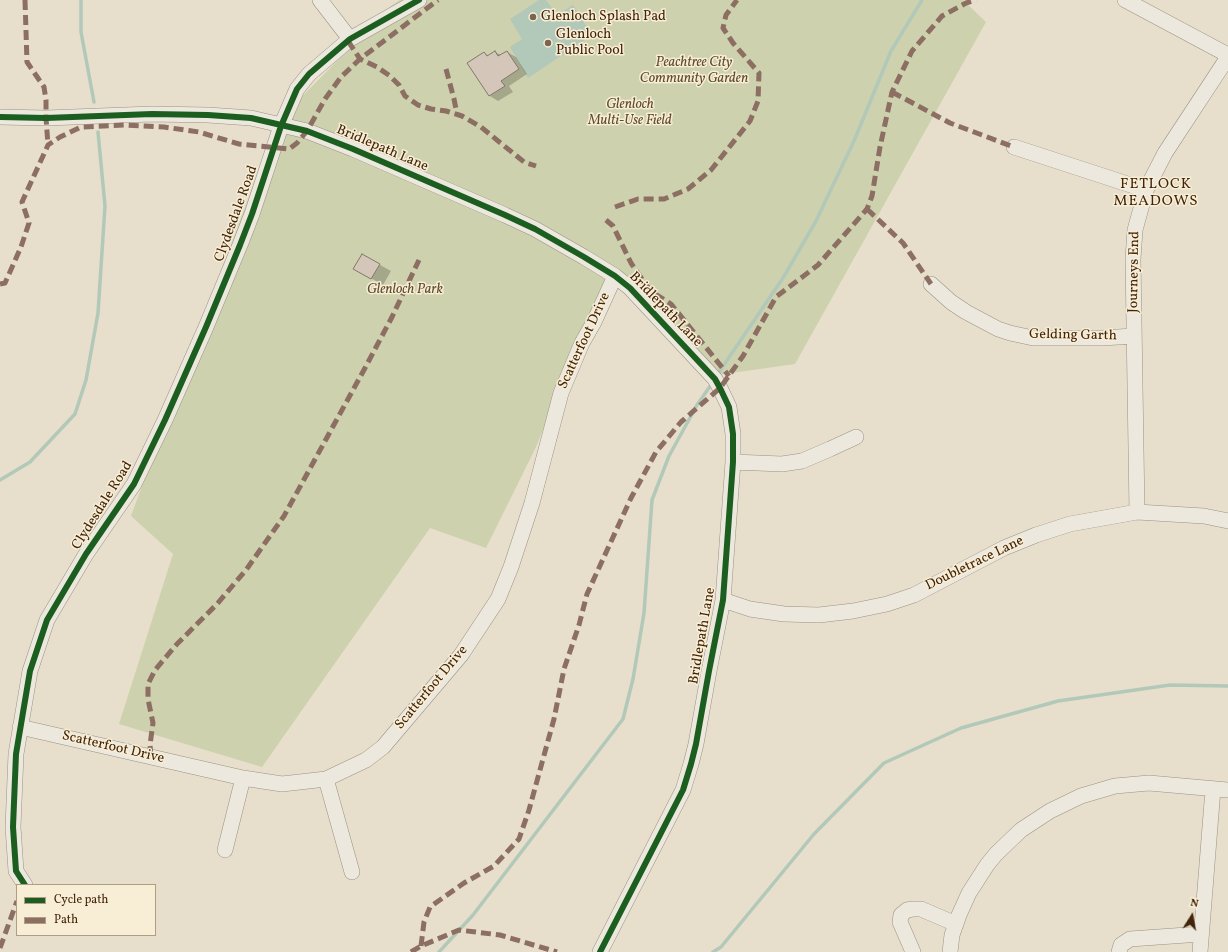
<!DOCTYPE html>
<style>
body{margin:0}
#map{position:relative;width:1228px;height:952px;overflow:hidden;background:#e7dfcb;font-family:Vollkorn,serif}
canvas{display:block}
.legend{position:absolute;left:16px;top:884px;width:140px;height:52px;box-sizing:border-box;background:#f8edd5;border:1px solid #af9d84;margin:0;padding:5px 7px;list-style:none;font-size:12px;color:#41240a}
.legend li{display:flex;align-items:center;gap:8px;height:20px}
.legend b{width:20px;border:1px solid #af9d84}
.north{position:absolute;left:1172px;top:896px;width:40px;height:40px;-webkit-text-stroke:3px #f8edd5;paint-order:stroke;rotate:11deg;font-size:11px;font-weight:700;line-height:16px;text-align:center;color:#41240a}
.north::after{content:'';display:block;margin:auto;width:14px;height:18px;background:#41240a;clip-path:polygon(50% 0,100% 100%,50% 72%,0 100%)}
</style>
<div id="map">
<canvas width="1228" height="952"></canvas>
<ul class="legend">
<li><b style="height:5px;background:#1b5e20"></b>Cycle path</li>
<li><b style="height:5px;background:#8d6e63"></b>Path</li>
</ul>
<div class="north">N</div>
</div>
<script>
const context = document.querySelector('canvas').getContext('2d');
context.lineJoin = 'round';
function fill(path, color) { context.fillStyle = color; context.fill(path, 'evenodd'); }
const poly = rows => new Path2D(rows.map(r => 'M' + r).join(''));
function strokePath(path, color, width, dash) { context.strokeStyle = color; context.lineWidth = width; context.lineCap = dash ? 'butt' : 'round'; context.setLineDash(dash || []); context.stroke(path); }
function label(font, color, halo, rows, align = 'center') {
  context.font = font + ' Vollkorn,serif'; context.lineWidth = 3; context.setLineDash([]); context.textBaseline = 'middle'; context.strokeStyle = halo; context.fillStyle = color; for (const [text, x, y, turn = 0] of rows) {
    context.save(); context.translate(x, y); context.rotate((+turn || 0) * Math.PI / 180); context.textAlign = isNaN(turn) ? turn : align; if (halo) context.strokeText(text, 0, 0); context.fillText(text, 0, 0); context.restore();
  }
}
fill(poly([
 [400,0,963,0,986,22,795,364,710,376,611,275,576,347,536,447,486,548,430,528,262,767,119,724,173,554,131,516,276,123,391,6]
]), '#cdd1ad');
fill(poly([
 [539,0,546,0,557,15,573,5,592,35,528,78,510,47,522,39,510,19]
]), '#b2c9b9');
fill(poly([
 [495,52,501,55,507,52,516,57,527,74,509,86,513,92,498,101,490,96,469,63,484,53,489,56],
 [362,255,391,271,383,285,355,269]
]), '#0003');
strokePath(poly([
 [81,0,81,32,94,102],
 [717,375,783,278,816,221,854,141,891,51,922,0],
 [0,480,30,462,75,414,86,380,98,313,105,206,98,132],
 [439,952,473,915,623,719,633,679,644,613,652,500,669,456,697,405,713,382],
 [713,952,721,947,814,834,884,763,961,728,1058,701,1170,685,1228,686]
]), '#b2c9b9', 3.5);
const building = poly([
 [495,51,498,56,507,51,519,69,501,81,505,86,489,96,467,63,484,52,487,56,495,51],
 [362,254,380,264,371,279,353,269,362,254]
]);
fill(building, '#d5c6ba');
strokePath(building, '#82796b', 1);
const minor = poly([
 [320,0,350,39],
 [1125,0,1228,55],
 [0,117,46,118,152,114,208,115,251,118,307,131,353,149,505,215,535,229,584,257,615,276,630,288,715,379,720,388,729,407,733,434,733,462,723,600,709,671,696,744,691,764,683,790,600,952],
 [1014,147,1146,190],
 [931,284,951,302,966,312,998,329,1010,333,1033,338,1102,338,1134,336],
 [733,462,782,464,802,461,830,449,856,437],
 [1137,512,1133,259,1135,230,1146,190,1165,153,1228,57],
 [723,600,750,609,784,614,819,615,853,611,887,604,914,595,1004,548,1036,535,1070,524,1137,512,1204,516,1228,521],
 [20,727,243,778,282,784,326,779,366,760,383,747,461,655,498,599,511,567,532,503,561,393,582,343,594,322,615,276],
 [326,779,352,872],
 [225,850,243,778],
 [25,885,16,871,13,827,16,754,30,671,47,620,86,554,134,484,165,420,206,327,240,245,252,214,281,126,297,89,309,74,350,39,419,0],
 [913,952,900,922,901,915,907,910,913,909,921,909,956,924],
 [950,952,952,935,959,915,969,893,987,865,996,854,1021,830,1050,811,1081,796,1115,786,1149,783,1228,790],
 [1119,952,1121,945,1130,939,1201,934],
 [1200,952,1213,789]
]);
strokePath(minor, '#9b9284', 16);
strokePath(minor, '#ece8dd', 15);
strokePath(poly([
 [25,0,27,62,44,87,46,100,46,118,48,145],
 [348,41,360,59,377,67,390,76,399,85,405,96,418,105,431,109,446,111,462,116,481,127,524,162,536,166],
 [446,69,454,99,457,114],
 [892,92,950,123,1014,147],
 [615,207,638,199,664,199,688,189,711,170,750,121,758,101,759,73,733,43,723,28,726,15,737,0],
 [867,209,903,243,931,284],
 [606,220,613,226,631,263,646,285,655,294,671,304,729,376],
 [0,284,5,283,21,247,29,223,22,202,48,145,60,137,81,127,126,125,164,127,199,132,239,144,289,149,297,143,307,131,325,99,341,77,360,59,438,0],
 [151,756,150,745,153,723,148,699,148,684,155,670,177,644,217,604,246,570,284,516,365,368,392,317,419,260],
 [421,946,424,922,430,907,464,883,494,866,519,839,529,810,554,719,564,669,579,625,587,594,631,498,656,452,681,422,720,388,743,356,776,297,818,265,867,209,872,196,880,147,892,92,912,51,942,16,966,3,976,0],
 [0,948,17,901],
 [411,952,421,946,459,930,500,935,557,952]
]), '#8d6e63', 5, [10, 5]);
strokePath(poly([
 [0,117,46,118,152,114,208,115,251,118,307,131,353,149,505,215,535,229,584,257,615,276,630,288,715,379,720,388,729,407,733,434,733,462,723,600,709,671,696,744,691,764,683,790,600,952],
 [25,885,16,871,13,827,16,754,30,671,47,620,86,554,134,484,165,420,206,327,240,245,252,214,281,126,297,89,309,74,350,39,419,0]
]), '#1b5e20', 6);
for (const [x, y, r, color] of [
 [533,17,4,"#7b654e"],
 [548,43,4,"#7b654e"]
]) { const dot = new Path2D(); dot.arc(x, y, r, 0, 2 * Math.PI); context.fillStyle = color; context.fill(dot); strokePath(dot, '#f8edd5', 1.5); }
label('14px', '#41240a', '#f8edd5', [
 ["Glenloch Splash Pad",541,17],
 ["Glenloch",556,35],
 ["Public Pool",556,51]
], 'left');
label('italic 14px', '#5e4c2d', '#f8edd5', [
 ["Peachtree City",694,63],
 ["Community Garden",694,79],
 ["Glenloch",630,105],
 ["Multi-Use Field",630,121],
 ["Glenloch Park",405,290]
]);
label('14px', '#41240a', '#f8edd5', [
 ["Bridlepath Lane",382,149,23],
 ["Clydesdale Road",237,214,-70],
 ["Journeys End",1135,272,-89],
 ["Bridlepath Lane",665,310,46],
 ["Gelding Garth",1073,336,1],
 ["Scatterfoot Drive",585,341,-65],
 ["Clydesdale Road",103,506,-58],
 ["Doubletrace Lane",975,564,-26],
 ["Bridlepath Lane",703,636,-80],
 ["Scatterfoot Drive",432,688,-50],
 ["Scatterfoot Drive",113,748,13]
]);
context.letterSpacing = '1px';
label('15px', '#41240a', '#f8edd5', [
 ["FETLOCK",1156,185],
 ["MEADOWS",1156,202]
]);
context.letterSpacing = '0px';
</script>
